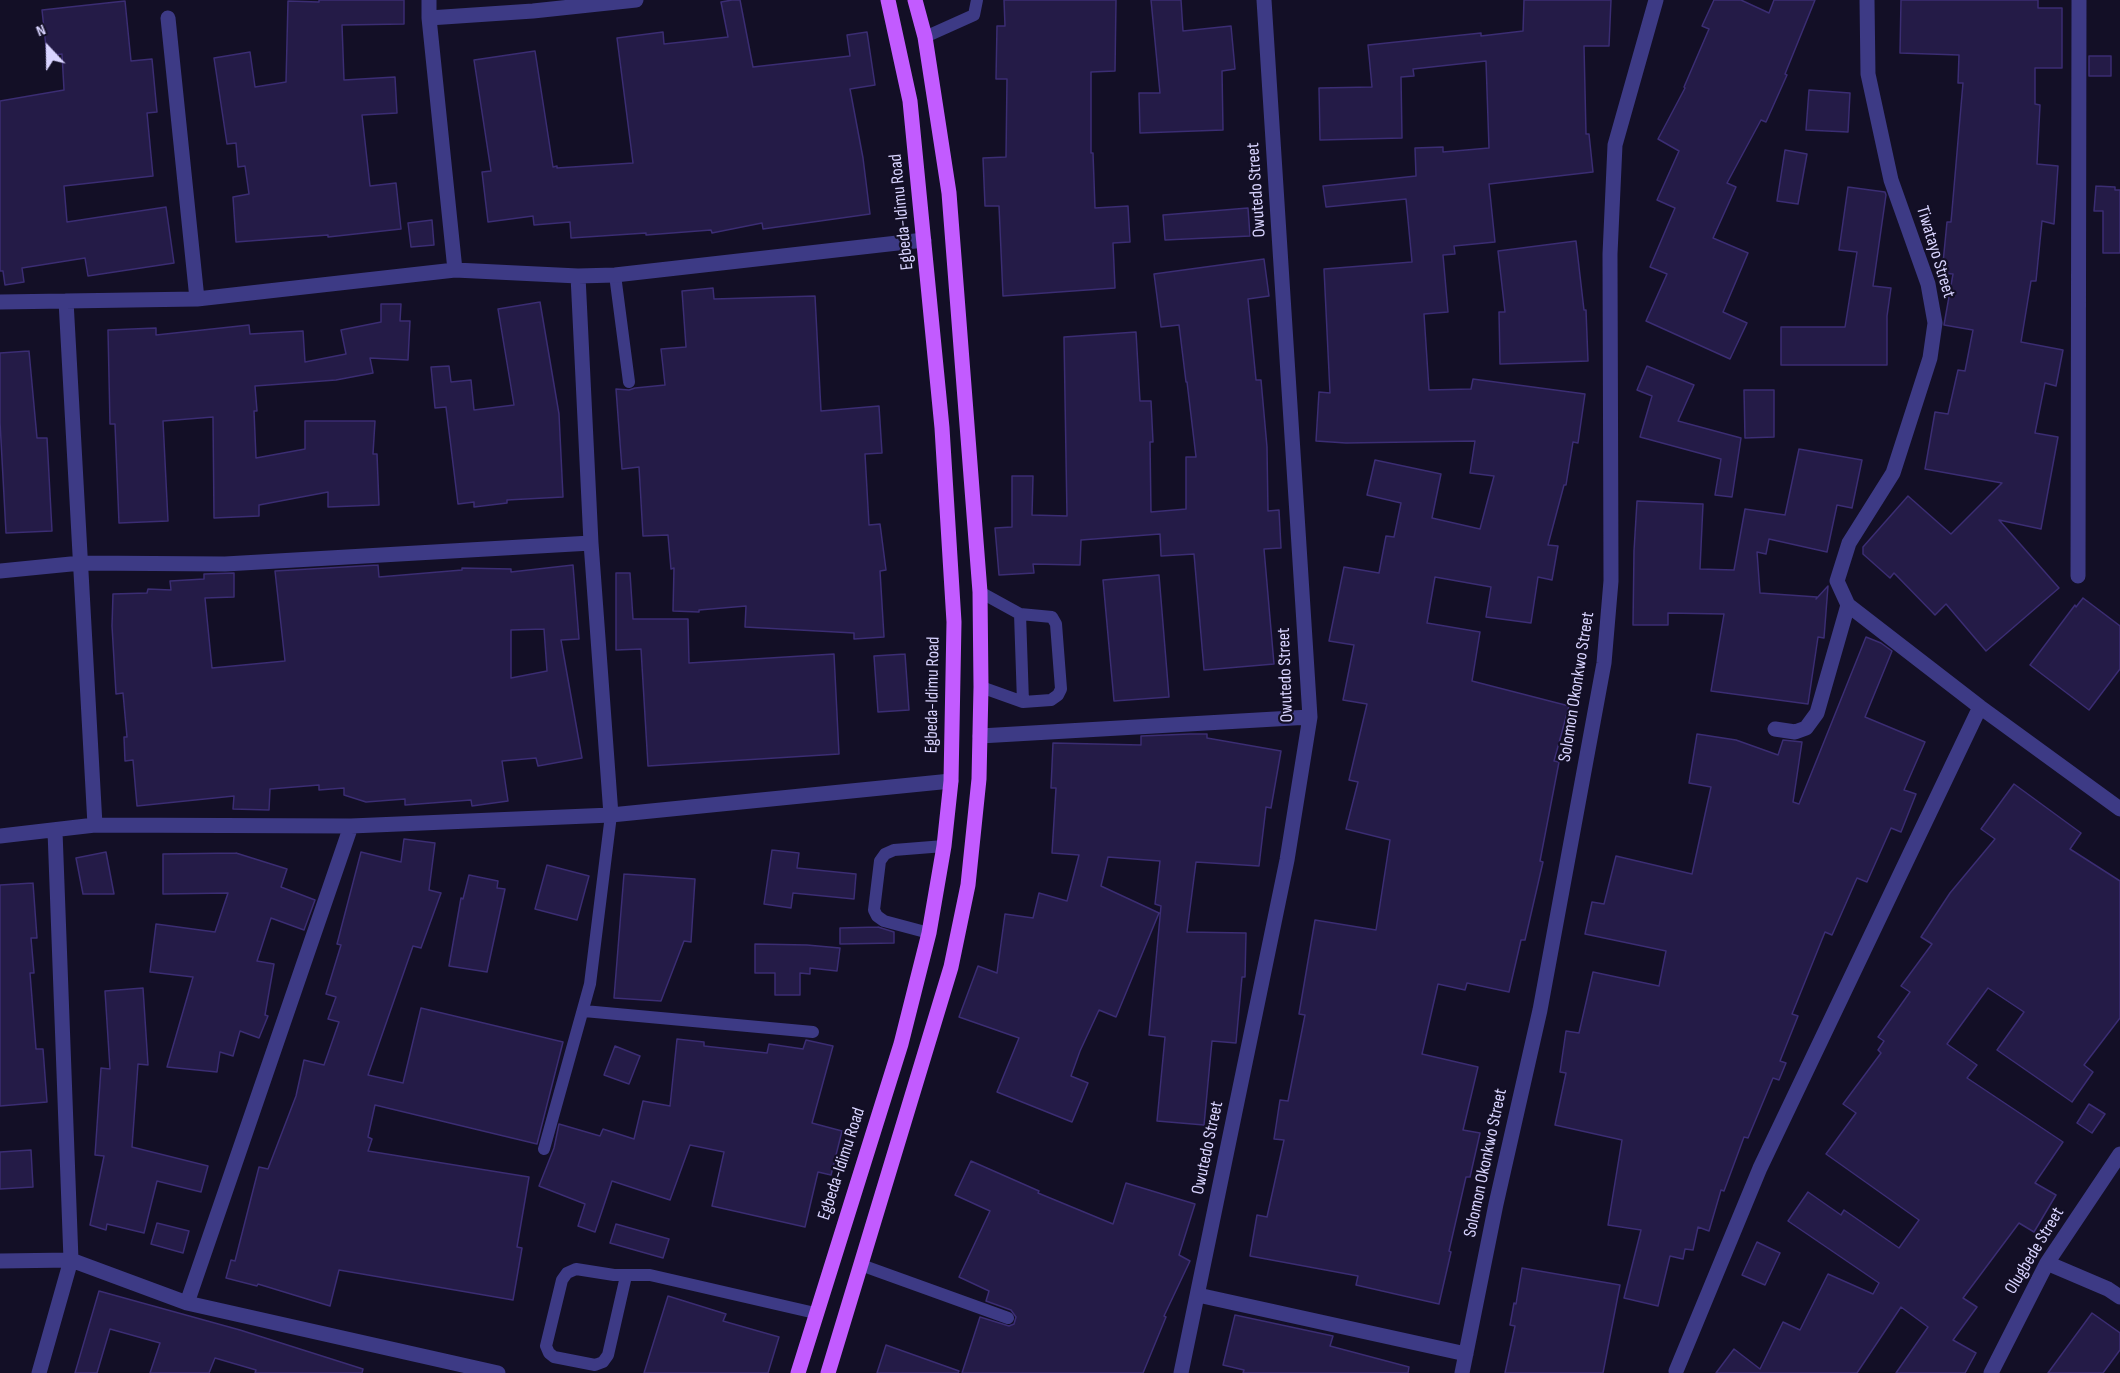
<!DOCTYPE html>
<style>
body{margin:0}
#map{position:relative;width:2120px;height:1373px;overflow:hidden;background:#130f26;font-family:"Sofia Sans Condensed",sans-serif}
canvas{display:block}
.north{position:absolute;left:18px;top:18px;width:60px;height:60px;-webkit-text-stroke:4px #130f26;paint-order:stroke;rotate:338deg;font-size:16px;font-weight:700;line-height:24px;text-align:center;color:#d9d4ff}
.north::after{content:'';display:block;margin:auto;width:21px;height:27px;background:#d9d4ff;clip-path:polygon(50% 0,100% 100%,50% 72%,0 100%)}
</style>
<div id="map">
<canvas width="2120" height="1373"></canvas>
<div class="north">N</div>
</div>
<script>
const context = document.querySelector('canvas').getContext('2d');
context.lineJoin = 'round';
function fill(path, color) { context.fillStyle = color; context.fill(path, 'evenodd'); }
const poly = rows => new Path2D(rows.map(r => 'M' + r).join(''));
function strokePath(path, color, width, dash) { context.strokeStyle = color; context.lineWidth = width; context.lineCap = dash ? 'butt' : 'round'; context.setLineDash(dash || []); context.stroke(path); }
function label(font, color, halo, rows, align = 'center') {
  context.font = font + ' "Sofia Sans Condensed",sans-serif'; context.lineWidth = 4.5; context.setLineDash([]); context.textBaseline = 'middle'; context.strokeStyle = halo; context.fillStyle = color; for (const [text, x, y, turn = 0] of rows) {
    context.save(); context.translate(x, y); context.rotate((+turn || 0) * Math.PI / 180); context.textAlign = isNaN(turn) ? turn : align; if (halo) context.strokeText(text, 0, 0); context.fillText(text, 0, 0); context.restore();
  }
}
const building = poly([
 [319,0,404,0,404,24,342,25,344,80,395,77,397,113,362,115,370,186,396,183,401,229,328,237,328,235,236,242,233,197,249,194,245,166,238,167,236,143,227,144,214,58,250,52,255,87,286,82,288,1,319,2,319,0],
 [732,0,740,0,753,67,850,56,847,35,867,32,875,85,850,89,863,158,870,214,763,229,762,223,712,233,711,230,646,235,646,233,571,238,570,222,534,225,533,216,488,222,482,172,491,171,474,60,535,51,553,167,557,166,557,168,633,163,617,38,663,32,664,44,728,37,721,2,732,0],
 [1004,0,1116,0,1115,71,1091,72,1091,153,1093,153,1095,208,1128,206,1130,242,1113,243,1115,288,1003,296,999,206,985,206,983,158,1006,157,1007,79,996,79,997,26,1005,26,1004,0],
 [1151,0,1181,0,1183,31,1231,26,1235,69,1222,71,1223,130,1140,133,1139,93,1160,93,1151,0],
 [1524,0,1611,0,1609,46,1584,46,1586,134,1589,134,1593,172,1489,184,1495,242,1454,246,1455,254,1443,255,1448,312,1424,314,1429,390,1471,389,1473,379,1585,394,1578,443,1573,442,1566,485,1564,485,1548,545,1558,546,1552,580,1538,577,1531,623,1486,617,1491,587,1435,577,1427,623,1480,632,1472,681,1569,706,1554,761,1559,762,1540,861,1543,862,1525,940,1521,940,1509,992,1467,983,1465,990,1438,984,1422,1054,1478,1067,1463,1130,1480,1133,1470,1177,1466,1177,1449,1251,1451,1252,1439,1304,1356,1285,1358,1276,1250,1256,1257,1215,1267,1217,1284,1140,1274,1139,1280,1100,1288,1101,1305,1015,1299,1014,1315,920,1376,930,1390,840,1346,829,1358,782,1349,780,1367,704,1343,700,1354,645,1329,641,1344,567,1379,573,1386,536,1394,537,1401,503,1367,495,1375,460,1441,474,1432,518,1480,529,1494,476,1470,473,1475,441,1346,443,1316,441,1319,392,1330,393,1324,269,1412,262,1406,199,1326,207,1323,186,1416,176,1415,148,1443,147,1443,152,1489,148,1486,61,1413,69,1414,76,1401,77,1402,138,1320,140,1319,88,1372,87,1368,45,1481,33,1481,36,1523,31,1524,0],
 [1714,0,1741,0,1769,13,1774,0,1815,0,1785,74,1787,75,1766,122,1761,120,1727,183,1736,187,1713,238,1748,253,1723,312,1747,323,1730,359,1646,321,1667,274,1650,267,1675,208,1657,200,1679,151,1658,139,1685,88,1684,87,1709,29,1702,26,1714,0],
 [1901,0,2038,0,2038,8,2062,8,2062,68,2035,68,2035,104,2040,105,2037,164,2058,166,2054,224,2042,221,2036,281,2031,281,2021,342,2063,350,2056,386,2045,383,2035,433,2058,437,2041,529,1999,520,2059,588,1986,651,1946,604,1935,615,1894,573,1890,578,1863,554,1863,547,1908,496,1951,534,2002,483,1925,469,1935,412,1948,414,1958,370,1965,371,1973,330,1944,325,1953,274,1942,273,1947,222,1951,222,1963,83,1958,83,1959,55,1900,53,1901,0],
 [125,1,131,61,152,59,157,112,147,113,153,176,64,186,67,222,166,207,174,263,88,276,85,258,22,268,24,282,5,285,3,271,0,271,0,101,64,90,62,54,47,56,42,10,125,1],
 [2089,56,2111,56,2111,76,2089,76,2089,56],
 [1809,90,1850,93,1848,132,1806,130,1809,90],
 [1785,150,1807,154,1798,204,1777,201,1785,150],
 [2096,186,2115,187,2115,190,2120,190,2120,253,2103,253,2103,211,2094,211,2096,186],
 [1848,187,1885,192,1886,195,1873,286,1891,288,1887,316,1887,365,1781,365,1781,327,1845,327,1857,252,1839,250,1848,187],
 [1248,208,1250,236,1165,240,1163,215,1248,208],
 [432,220,434,245,411,247,408,223,432,220],
 [1576,241,1584,310,1586,310,1588,361,1500,364,1499,312,1505,312,1498,251,1576,241],
 [1264,259,1269,296,1248,299,1256,380,1261,380,1267,447,1268,511,1279,510,1281,548,1264,549,1274,664,1204,670,1194,554,1161,556,1160,534,1081,540,1080,565,1033,564,1034,573,999,575,995,528,1012,527,1012,476,1033,476,1032,515,1067,516,1064,337,1136,332,1140,401,1151,401,1153,442,1150,442,1151,512,1186,509,1186,457,1196,457,1187,382,1186,382,1179,325,1161,327,1154,274,1264,259],
 [713,288,714,299,815,296,821,411,879,406,882,453,865,454,869,525,880,524,886,570,880,571,884,637,854,639,854,633,745,627,746,606,699,610,699,612,673,611,674,568,671,569,668,535,643,536,639,467,622,469,616,389,629,390,635,388,665,385,661,349,686,347,682,291,713,288],
 [540,302,559,414,563,497,507,500,507,503,474,507,474,502,458,504,446,407,435,408,431,367,449,366,451,382,471,380,474,410,514,405,498,309,540,302],
 [381,304,401,304,400,321,410,321,408,360,370,358,373,373,336,380,255,386,257,411,254,411,256,458,305,449,305,421,375,421,373,454,377,454,379,505,328,507,328,492,259,505,259,516,214,518,213,417,163,421,168,521,119,523,115,424,110,424,108,330,156,328,156,335,249,325,250,334,303,331,305,362,346,354,341,330,381,322,381,304],
 [29,351,37,438,47,438,52,531,6,533,0,422,0,353,29,351],
 [1647,366,1694,385,1678,421,1741,438,1732,497,1715,495,1721,459,1640,437,1652,396,1637,390,1647,366],
 [1744,390,1774,390,1774,437,1745,438,1744,390],
 [1799,449,1862,460,1852,508,1837,505,1827,552,1769,539,1766,554,1757,552,1760,593,1817,597,1816,599,1828,586,1824,638,1818,637,1808,704,1711,691,1724,614,1668,613,1668,625,1633,625,1634,551,1637,501,1703,504,1700,569,1734,570,1745,509,1785,515,1799,449],
 [378,565,379,577,462,570,462,568,511,569,511,572,573,565,579,639,561,640,582,758,538,766,536,758,502,761,508,801,472,806,471,800,405,805,405,799,366,802,344,795,344,788,319,790,319,785,270,789,269,810,233,809,234,796,137,806,133,760,125,761,124,737,127,737,123,693,116,694,112,626,113,594,147,593,148,589,171,590,170,581,204,579,204,574,234,573,234,597,205,598,212,668,285,661,275,571,378,565],
 [544,629,547,671,511,678,511,630,544,629],
 [616,573,630,573,633,619,688,619,689,663,834,654,839,754,648,766,641,649,616,650,616,573],
 [1159,575,1169,697,1114,701,1103,580,1159,575],
 [2083,598,2120,626,2120,669,2089,710,2030,665,2075,605,2076,607,2083,598],
 [1866,637,1881,643,1892,651,1865,717,1925,742,1904,790,1916,794,1901,832,1891,828,1867,882,1857,878,1832,935,1825,932,1792,1014,1798,1016,1780,1061,1786,1063,1779,1080,1773,1078,1748,1138,1744,1137,1724,1191,1721,1190,1709,1231,1698,1227,1693,1250,1685,1249,1683,1259,1670,1256,1658,1306,1624,1298,1641,1230,1608,1225,1622,1140,1555,1125,1566,1073,1560,1072,1566,1031,1579,1033,1593,972,1659,986,1666,951,1585,934,1592,902,1604,904,1616,856,1692,874,1711,787,1689,783,1697,734,1736,740,1778,755,1783,740,1802,742,1793,802,1799,804,1866,637],
 [905,654,909,710,878,712,874,656,905,654],
 [1190,734,1207,734,1207,738,1281,751,1271,808,1266,807,1259,866,1196,862,1187,932,1246,933,1245,977,1242,977,1236,1043,1212,1041,1204,1125,1157,1121,1165,1037,1149,1035,1161,906,1155,904,1160,861,1108,857,1101,886,1159,913,1116,1017,1099,1010,1080,1051,1071,1076,1088,1083,1072,1122,997,1092,1019,1038,959,1017,978,966,997,973,1005,914,1033,918,1039,893,1067,901,1079,855,1052,853,1056,788,1051,788,1053,743,1141,745,1141,736,1190,734],
 [2014,784,2081,833,2070,849,2120,881,2120,1018,2084,1065,2093,1072,2072,1102,1997,1050,2024,1012,1988,988,1947,1044,1977,1065,1967,1078,2063,1142,2035,1183,2056,1195,2034,1232,2019,1223,1963,1298,1977,1307,1953,1340,1976,1353,1965,1373,1896,1373,1928,1327,1901,1307,1857,1373,1716,1373,1734,1349,1760,1369,1783,1322,1800,1330,1828,1274,1873,1294,1879,1283,1788,1221,1808,1192,1841,1215,1844,1210,1899,1248,1919,1220,1826,1154,1856,1113,1843,1104,1881,1053,1878,1050,1884,1041,1878,1037,1910,992,1901,986,1932,944,1921,937,1950,893,1995,839,1981,829,2014,784],
 [404,839,435,843,429,890,441,893,421,948,413,946,368,1075,403,1083,421,1008,563,1042,537,1144,375,1105,368,1137,372,1139,368,1151,529,1177,517,1247,522,1248,513,1300,339,1270,330,1306,258,1284,257,1286,226,1278,231,1260,235,1261,259,1167,268,1169,296,1096,304,1060,324,1065,339,1022,328,1019,336,997,326,994,341,945,337,944,361,852,401,862,404,839],
 [772,850,799,853,797,868,856,874,854,899,793,893,791,908,764,904,772,850],
 [106,852,114,894,83,894,76,858,106,852],
 [236,853,287,869,281,887,315,900,304,930,271,918,257,961,274,964,265,1015,268,1016,259,1038,240,1031,233,1056,220,1052,217,1072,167,1067,193,977,150,972,156,924,215,932,228,893,163,894,163,854,236,853],
 [547,865,589,876,577,920,535,909,547,865],
 [624,874,695,879,691,942,684,941,661,1001,614,998,624,874],
 [469,875,498,881,497,888,505,889,487,972,449,966,461,898,463,899,469,875],
 [33,883,37,938,31,938,34,973,30,973,36,1049,43,1049,47,1102,0,1106,0,885,33,883],
 [878,927,894,932,894,943,840,944,840,928,878,927],
 [755,944,807,945,840,948,837,971,810,968,810,974,800,973,800,995,775,995,775,973,755,973,755,944],
 [143,988,148,1065,138,1064,132,1147,208,1166,201,1192,157,1181,144,1233,107,1224,106,1230,90,1225,104,1156,95,1155,101,1068,110,1069,105,991,143,988],
 [677,1039,704,1042,704,1046,767,1053,769,1044,803,1049,806,1040,833,1046,812,1123,842,1131,831,1175,818,1172,805,1227,712,1206,724,1152,690,1145,670,1200,612,1181,595,1232,578,1226,585,1204,539,1186,554,1148,559,1124,600,1136,603,1129,634,1139,643,1101,670,1106,677,1039],
 [615,1046,640,1056,629,1084,604,1075,615,1046],
 [2089,1104,2105,1114,2092,1133,2077,1123,2089,1104],
 [31,1150,33,1187,0,1189,0,1152,31,1150],
 [971,1161,1039,1191,1038,1193,1113,1224,1126,1183,1195,1204,1179,1255,1190,1261,1164,1316,1166,1317,1143,1373,962,1373,980,1317,1009,1326,1014,1324,1016,1317,1011,1310,986,1301,989,1291,959,1277,990,1211,955,1195,971,1161],
 [157,1223,189,1231,183,1253,151,1244,157,1223],
 [616,1224,669,1239,663,1258,610,1243,616,1224],
 [1757,1242,1780,1253,1765,1285,1742,1275,1757,1242],
 [1522,1268,1620,1285,1603,1373,1505,1373,1515,1326,1510,1325,1514,1303,1516,1304,1522,1268],
 [99,1291,240,1330,363,1369,362,1373,255,1373,256,1370,215,1358,209,1373,150,1373,160,1343,110,1329,97,1373,75,1373,99,1291],
 [668,1296,726,1314,723,1321,779,1337,768,1373,644,1373,668,1296],
 [2092,1313,2120,1333,2120,1350,2103,1373,2048,1373,2092,1313],
 [1235,1315,1333,1336,1330,1346,1409,1367,1408,1373,1243,1373,1244,1370,1223,1365,1235,1315],
 [886,1345,959,1371,958,1373,877,1373,886,1345]
]);
fill(building, '#241b47');
strokePath(building, '#3b2d73', 1.5);
strokePath(poly([
 [925,37,974,15,977,0],
 [615,275,629,382],
 [980,592,1020,614,1052,617,1056,624,1061,689,1058,695,1051,700,1023,702,981,687],
 [1020,614,1023,702],
 [929,933,884,921,877,916,874,910,880,861,885,854,894,850,944,846],
 [584,1011,813,1032],
 [544,1149,590,984,611,815],
 [861,1265,1008,1318],
 [626,1276,608,1355,603,1362,595,1365,554,1357,549,1353,546,1346,562,1280,567,1273,576,1269,614,1275,650,1275,815,1313]
]), '#3d3a85', 12);
strokePath(poly([
 [429,0,429,18,455,270],
 [1867,0,1868,74,1891,180,1928,284,1935,323,1930,358,1893,473,1849,543,1837,581,1848,605,1980,707,2120,809],
 [168,18,197,299],
 [429,18,533,11,636,0],
 [578,276,591,543,611,815],
 [66,301,95,825],
 [0,302,197,299,455,270,578,276,615,275,924,240],
 [0,571,81,563,225,564,591,543],
 [2078,576,2079,0],
 [1775,729,1795,732,1806,728,1817,713,1848,605],
 [980,736,1310,717],
 [0,836,95,825,351,826,611,815,951,781],
 [0,1261,71,1260,187,1303,498,1373],
 [2047,1263,2108,1289,2120,1297],
 [1198,1295,1466,1354],
 [187,1303,351,826],
 [1676,1371,1760,1168,1980,707],
 [39,1373,71,1260,55,831],
 [1181,1373,1287,860,1310,717,1264,0],
 [1462,1373,1496,1204,1540,1010,1604,663,1611,581,1610,254,1615,145,1656,0],
 [1991,1373,2047,1263,2120,1154]
]), '#3d3a85', 15);
strokePath(poly([
 [798,1373,901,1044,929,933,944,846,951,781,954,622,942,428,910,101,888,0],
 [828,1373,951,967,968,885,979,779,981,687,980,592,949,193,925,37,915,0]
]), '#c25bff', 15);
label('18px', '#d9d4ff', '#130f26', [
 ["Owutedo Street",1257,190,-94],
 ["Egbeda-Idimu Road",902,212,-96],
 ["Tiwatayo Street",1935,252,73],
 ["Owutedo Street",1286,675,-92],
 ["Solomon Okonkwo Street",1577,687,-81],
 ["Egbeda-Idimu Road",933,695,-89],
 ["Owutedo Street",1208,1148,-78],
 ["Solomon Okonkwo Street",1486,1163,-78],
 ["Egbeda-Idimu Road",842,1164,-72],
 ["Olugbede Street",2035,1251,-59]
]);
</script>
